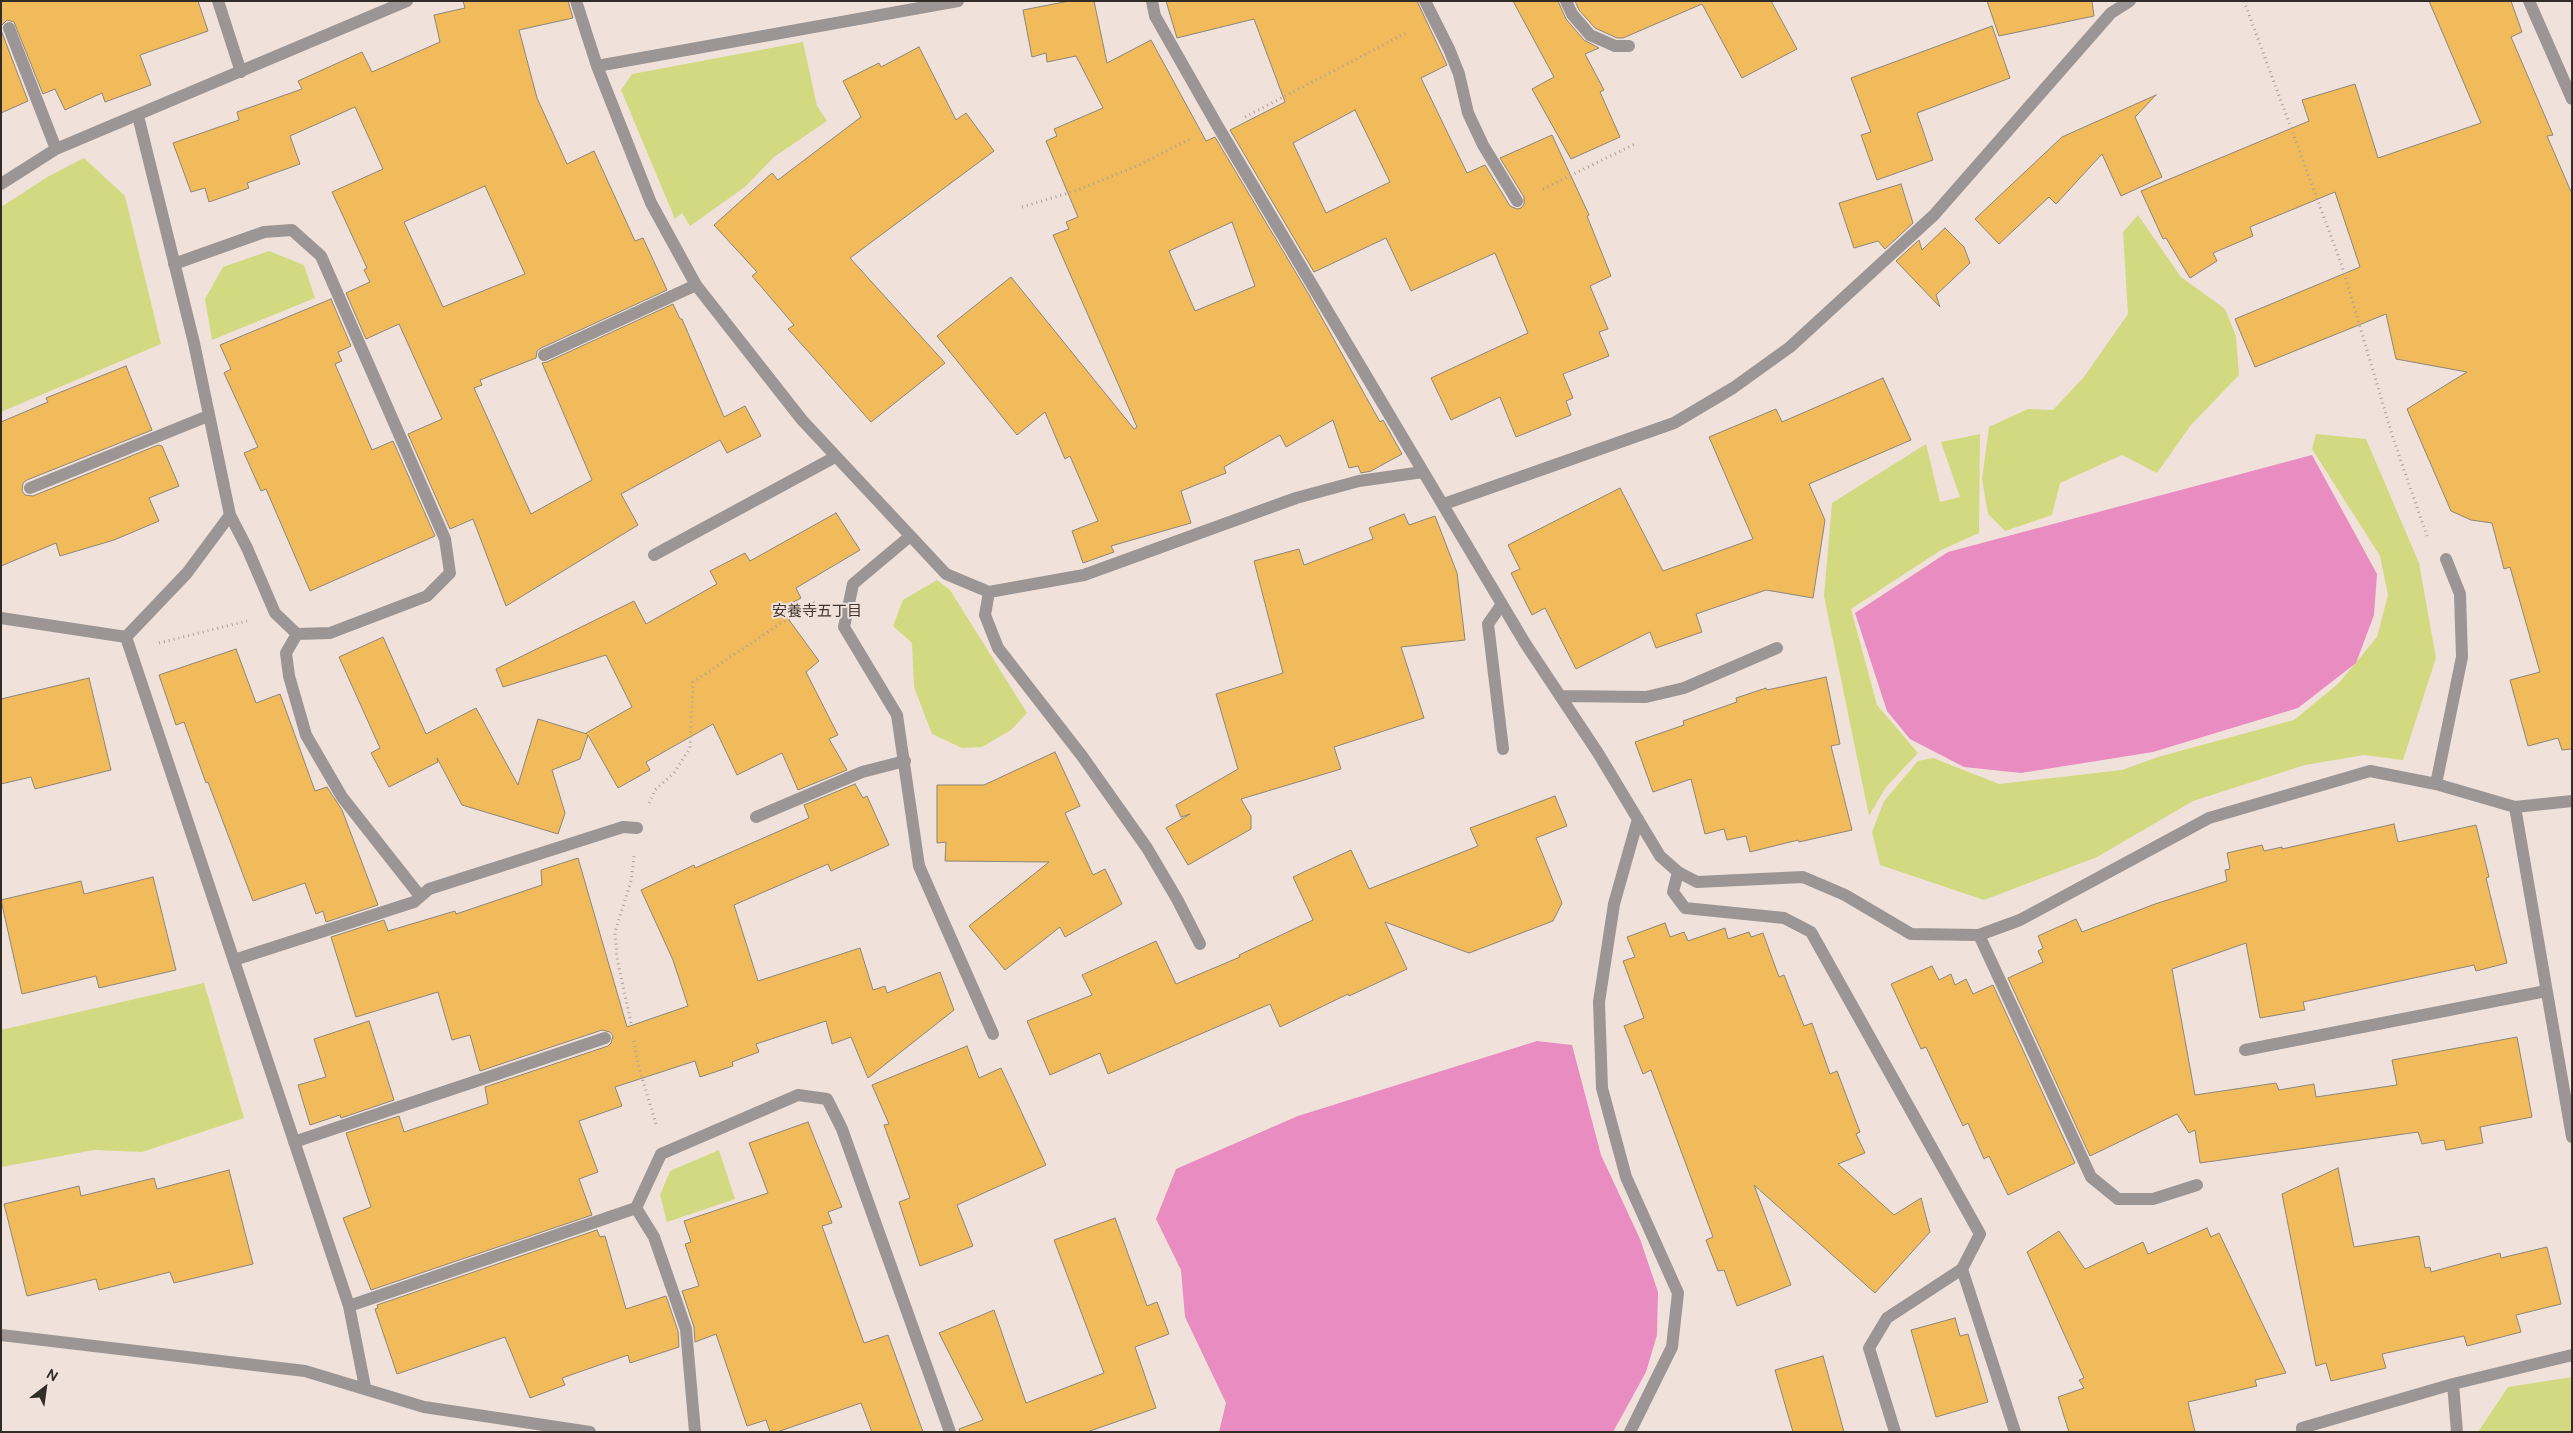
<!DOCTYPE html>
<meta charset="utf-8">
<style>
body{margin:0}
#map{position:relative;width:2573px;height:1433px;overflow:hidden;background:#f0e2da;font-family:"DM Sans",sans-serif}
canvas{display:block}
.frame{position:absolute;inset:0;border:2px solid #322c29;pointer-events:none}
.north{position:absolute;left:20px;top:1363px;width:50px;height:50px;-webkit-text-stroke:4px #f0e2da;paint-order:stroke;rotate:30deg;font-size:14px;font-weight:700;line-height:20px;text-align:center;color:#322c29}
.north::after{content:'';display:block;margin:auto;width:18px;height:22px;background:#322c29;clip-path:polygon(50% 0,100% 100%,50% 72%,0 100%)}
</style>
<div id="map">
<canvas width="2573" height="1433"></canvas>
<div class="frame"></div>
<div class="north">N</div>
</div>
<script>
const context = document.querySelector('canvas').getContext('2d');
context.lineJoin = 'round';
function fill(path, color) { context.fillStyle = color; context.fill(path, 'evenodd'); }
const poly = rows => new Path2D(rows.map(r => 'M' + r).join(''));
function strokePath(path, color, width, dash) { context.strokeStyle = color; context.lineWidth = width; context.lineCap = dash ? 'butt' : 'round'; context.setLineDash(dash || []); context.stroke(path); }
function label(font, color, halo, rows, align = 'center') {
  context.font = font + ' "DM Sans","Noto Sans JP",sans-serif'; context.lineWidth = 4; context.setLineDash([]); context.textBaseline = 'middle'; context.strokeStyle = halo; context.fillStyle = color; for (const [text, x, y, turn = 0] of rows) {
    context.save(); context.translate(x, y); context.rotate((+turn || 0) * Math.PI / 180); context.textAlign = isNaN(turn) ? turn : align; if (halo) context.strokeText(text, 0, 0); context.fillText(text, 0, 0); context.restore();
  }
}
fill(poly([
 [803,42,817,106,827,121,774,157,745,187,690,226,682,213,675,219,621,90,632,74],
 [84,158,125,196,161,344,1,412,1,207,49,176],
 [2138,215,2181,277,2225,309,2236,336,2239,375,2191,425,2157,473,2122,455,2060,483,2052,515,2005,531,1988,514,1982,479,1989,427,2028,409,2053,410,2084,377,2128,314,2123,232],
 [269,251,304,265,315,298,212,340,205,299,223,267],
 [1980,434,1979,533,1941,550,1851,609,1877,705,1918,753,1886,787,1869,816,1824,596,1832,503,1926,444,1940,502,1960,497,1941,442],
 [2316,434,2366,439,2419,563,2436,658,2403,760,2364,755,2305,765,2193,801,2097,857,1984,900,1880,865,1872,832,1884,801,1918,761,1933,758,1999,784,2122,770,2158,757,2294,720,2339,683,2377,637,2388,595,2380,556,2312,449],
 [937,580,950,590,1027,713,1011,730,982,747,962,748,932,734,914,687,912,643,893,626,903,600],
 [204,983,244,1118,142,1152,94,1150,1,1167,1,1030],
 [719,1150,735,1199,667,1222,660,1195,670,1171],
 [2572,1377,2572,1432,2478,1432,2508,1387]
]), '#d3d980');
fill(poly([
 [2312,455,2377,574,2374,615,2356,663,2298,708,2153,752,2021,773,1964,767,1910,739,1887,711,1855,613,1948,552],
 [1537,1041,1572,1045,1601,1155,1640,1239,1658,1292,1657,1335,1646,1372,1613,1432,1219,1432,1226,1403,1185,1317,1181,1270,1156,1219,1176,1169,1298,1116]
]), '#e88cc1');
const building = poly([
 [1,1,198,1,208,31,140,55,151,85,105,102,102,93,65,110,55,89,43,94,14,22,7,20,1,26,1,1],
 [463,1,568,1,573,18,519,30,537,98,567,164,594,151,635,241,643,238,667,290,541,348,537,351,536,358,480,380,482,385,474,388,531,514,592,480,542,363,547,362,673,304,680,319,682,319,724,417,745,406,761,436,727,453,720,440,621,494,638,525,506,606,473,519,450,529,408,434,442,419,399,324,366,339,346,293,370,282,364,270,367,268,332,192,383,169,355,107,290,136,300,164,247,183,249,188,209,202,205,188,191,192,173,143,239,120,237,112,302,89,298,81,362,52,372,72,440,42,434,15,465,8,463,1],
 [485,186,525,274,443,307,404,222,485,186],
 [1069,1,1094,1,1107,63,1151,40,1206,141,1215,137,1308,293,1380,422,1383,420,1402,454,1371,471,1361,473,1358,466,1349,468,1333,420,1286,447,1280,435,1224,467,1226,473,1181,491,1191,523,1111,546,1114,552,1083,563,1072,531,1098,521,1070,456,1065,459,1045,412,1017,435,937,336,1011,277,1134,429,1137,427,1053,235,1069,229,1066,222,1078,217,1046,141,1057,136,1054,129,1103,108,1076,56,1047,62,1046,53,1032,57,1023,10,1069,1],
 [1232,222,1255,286,1195,311,1169,251,1232,222],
 [1166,1,1417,1,1447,65,1421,78,1467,173,1485,165,1510,206,1517,209,1521,208,1524,204,1524,197,1500,158,1552,135,1589,215,1587,216,1611,276,1590,286,1608,329,1599,332,1609,356,1563,374,1573,398,1566,401,1571,415,1516,437,1500,397,1451,420,1431,378,1528,333,1495,253,1411,291,1386,238,1314,272,1230,130,1285,102,1254,19,1177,38,1166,1],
 [1355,110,1390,182,1326,213,1293,143,1355,110],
 [1513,1,1558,1,1566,19,1584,40,1599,48,1585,54,1604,90,1600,92,1620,137,1571,159,1532,89,1554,77,1513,1],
 [1575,1,1771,1,1797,49,1742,78,1702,4,1623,38,1617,38,1595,28,1579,10,1575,1],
 [1987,1,2092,1,2094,16,1999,36,1987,1],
 [2429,1,2511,1,2522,32,2511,37,2553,135,2547,136,2572,194,2572,749,2562,750,2558,738,2528,746,2510,680,2540,672,2510,567,2504,569,2492,523,2471,520,2451,511,2407,409,2467,372,2396,359,2386,314,2255,367,2235,319,2360,267,2335,192,2250,227,2253,236,2213,253,2217,261,2190,278,2166,238,2163,239,2141,191,2309,121,2302,100,2355,84,2378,158,2481,123,2429,1],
 [1992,26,2010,78,1917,113,1933,160,1877,180,1861,135,1871,132,1851,78,1992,26],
 [1,30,28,101,1,113,1,30],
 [919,47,956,120,966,113,994,151,850,258,945,363,871,422,788,329,794,325,752,276,757,272,714,225,772,173,778,180,861,117,843,81,879,63,881,67,919,47],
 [2156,95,2135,117,2162,177,2121,196,2102,154,2056,204,2049,197,1999,244,1975,219,2062,137,2156,95],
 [1901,184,1913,223,1885,249,1878,241,1854,248,1839,203,1901,184],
 [1945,228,1964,247,1970,263,1936,295,1940,307,1896,261,1919,240,1922,250,1945,228],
 [331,299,351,346,338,352,342,361,335,364,372,450,393,441,435,536,310,591,266,489,261,491,244,453,258,447,224,373,231,369,220,345,331,299],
 [126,366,152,430,27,480,23,483,22,491,25,495,33,496,158,445,162,446,179,486,149,498,159,521,114,540,60,556,56,543,1,566,1,422,48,402,46,398,126,366],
 [1883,378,1911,440,1809,484,1825,520,1813,598,1766,590,1696,614,1702,632,1656,648,1650,632,1576,669,1545,608,1532,615,1511,573,1520,569,1508,545,1620,488,1663,571,1753,539,1709,437,1776,409,1782,422,1883,378],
 [836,513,860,550,796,588,801,598,781,609,819,661,806,672,838,735,829,739,847,770,798,790,782,753,737,775,713,724,646,762,650,770,618,788,588,735,580,759,552,770,565,813,558,834,462,805,437,758,438,762,389,787,371,753,380,748,339,657,383,637,426,734,476,708,518,785,538,719,587,734,586,733,632,707,606,655,503,687,496,669,634,601,646,624,717,584,710,571,745,553,750,561,836,513],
 [1404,514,1409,525,1435,516,1457,573,1465,640,1401,647,1424,718,1334,747,1341,769,1241,799,1251,816,1251,829,1188,865,1166,828,1190,814,1181,817,1176,805,1238,769,1216,694,1283,673,1254,561,1299,549,1304,565,1373,539,1369,528,1404,514],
 [236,649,256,703,280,694,315,791,327,787,342,810,378,905,326,922,323,911,316,914,305,883,253,901,208,782,206,783,184,722,176,725,159,675,236,649],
 [1826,677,1840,744,1831,746,1852,830,1799,842,1798,840,1750,852,1746,836,1727,840,1724,829,1705,834,1691,779,1653,792,1635,742,1684,725,1683,721,1737,702,1736,698,1766,688,1767,690,1826,677],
 [89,678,111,770,35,789,31,777,1,784,1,699,89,678],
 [1055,752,1080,806,1065,813,1093,875,1105,869,1122,904,1065,937,1060,927,1005,970,969,926,1049,862,945,861,946,842,937,843,937,785,984,785,1055,752],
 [855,784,863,798,867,796,889,845,831,871,828,864,734,905,758,981,860,948,873,990,885,986,887,993,940,972,954,1010,868,1078,851,1037,832,1044,826,1021,756,1044,759,1052,732,1062,733,1066,700,1077,695,1061,615,1087,622,1106,579,1121,598,1172,579,1179,592,1215,371,1290,343,1218,371,1207,346,1133,399,1116,404,1132,488,1104,485,1087,608,1046,611,1043,613,1036,610,1032,602,1030,480,1071,470,1035,452,1040,438,992,356,1017,331,937,384,920,388,931,455,911,456,914,542,885,541,870,578,858,627,1027,688,1006,673,960,641,890,694,865,695,868,809,818,804,805,855,784],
 [1555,796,1567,826,1536,838,1562,903,1553,921,1469,953,1385,922,1407,969,1349,996,1348,994,1280,1027,1270,1004,1108,1074,1100,1053,1050,1075,1027,1021,1092,995,1082,975,1156,941,1176,984,1240,957,1239,955,1313,920,1293,877,1351,850,1369,889,1478,846,1470,828,1555,796],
 [2394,824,2398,842,2476,825,2489,877,2486,878,2507,963,2476,971,2474,965,2303,1002,2305,1010,2260,1018,2246,943,2172,969,2195,1095,2276,1083,2279,1090,2314,1084,2316,1097,2397,1085,2392,1060,2517,1037,2532,1117,2480,1127,2483,1143,2446,1150,2444,1140,2422,1144,2418,1132,2200,1163,2195,1130,2189,1133,2177,1114,2090,1156,2008,978,2043,962,2038,951,2043,948,2038,936,2076,919,2082,932,2155,904,2227,881,2225,870,2230,869,2227,853,2262,845,2264,851,2282,847,2282,849,2394,824],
 [153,877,176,970,99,988,96,976,22,994,1,900,81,881,84,894,153,877],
 [1665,923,1670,937,1684,932,1688,941,1725,928,1728,939,1749,932,1751,937,1763,933,1779,977,1784,975,1804,1026,1812,1023,1830,1074,1837,1071,1860,1132,1856,1134,1865,1153,1838,1164,1894,1215,1921,1198,1930,1232,1875,1293,1754,1185,1791,1285,1737,1306,1724,1270,1718,1271,1706,1240,1713,1237,1651,1070,1643,1074,1624,1026,1644,1018,1623,961,1635,957,1627,937,1665,923],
 [1932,966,1939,980,1951,974,1955,985,1966,979,1973,994,1993,985,2075,1163,2008,1195,1989,1156,1984,1159,1968,1123,1963,1126,1926,1047,1921,1049,1891,984,1932,966],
 [369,1021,394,1100,341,1118,340,1115,310,1125,298,1085,326,1077,314,1039,369,1021],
 [967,1046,979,1078,1001,1068,1046,1165,957,1205,973,1246,920,1266,899,1202,910,1198,884,1125,889,1124,872,1085,967,1046],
 [808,1122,842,1207,828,1212,832,1223,822,1226,864,1343,888,1335,923,1432,872,1432,861,1403,777,1432,770,1432,766,1420,747,1426,716,1334,695,1342,694,1327,682,1291,699,1286,685,1244,691,1242,684,1221,768,1193,749,1143,808,1122],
 [2338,1168,2354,1247,2419,1236,2425,1268,2430,1267,2431,1272,2500,1253,2501,1258,2547,1247,2561,1304,2516,1315,2521,1332,2467,1346,2464,1336,2382,1354,2386,1368,2331,1381,2326,1363,2316,1366,2282,1194,2338,1168],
 [229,1170,253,1264,174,1283,170,1272,99,1290,96,1279,27,1296,4,1204,79,1186,81,1196,154,1178,157,1189,229,1170],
 [1115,1218,1147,1306,1157,1302,1169,1334,1135,1347,1156,1408,1087,1432,960,1432,959,1429,983,1420,939,1333,994,1310,1026,1403,1104,1373,1054,1240,1115,1218],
 [2207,1228,2211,1237,2219,1233,2286,1373,2255,1380,2257,1386,2188,1402,2195,1432,2069,1432,2058,1397,2084,1388,2079,1380,2084,1378,2027,1252,2059,1231,2085,1269,2143,1242,2148,1254,2207,1228],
 [597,1230,600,1237,605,1236,626,1309,666,1296,678,1331,679,1347,630,1363,628,1355,562,1378,565,1385,530,1398,505,1337,397,1374,375,1309,378,1308,377,1305,597,1230],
 [1955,1318,1960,1336,1968,1334,1988,1402,1936,1417,1911,1330,1955,1318],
 [1823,1356,1844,1432,1793,1432,1775,1370,1823,1356]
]);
fill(building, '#f1bb5b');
strokePath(building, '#8c8579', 1);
strokePath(poly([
 [2244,1,2342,266,2393,438,2427,536],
 [1245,117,1408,32],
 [1543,189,1635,144],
 [1022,207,1075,191,1137,166,1192,138],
 [159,643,247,621],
 [649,803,655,790,674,773,690,748,693,682,813,602,818,606],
 [631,1023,617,958,615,932,631,881,634,856],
 [634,1041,639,1068,656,1124]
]), '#aba099', 3, [1, 4]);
strokePath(poly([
 [218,1,241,72],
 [576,1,597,66,651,203,696,285,802,420,946,574,989,592,1084,575,1296,498,1359,481,1423,472],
 [1152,1,1155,16,1217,125,1525,643,1598,753,1660,856,1678,872,1697,882,1803,877,1845,895,1911,934,1979,935,2020,920,2209,818,2370,771,2436,784,2515,807],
 [1425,1,1449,49,1459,74,1468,113,1483,145,1517,201],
 [1566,1,1572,14,1590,35,1615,46,1629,46],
 [2529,1,2572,99],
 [9,28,56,149],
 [597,66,958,1],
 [1,184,56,149,407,1],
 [174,264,264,232,292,230,321,256,445,539,450,573,427,596,330,633,297,634,275,613,247,548,230,515],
 [544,355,696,285],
 [30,488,208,416],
 [1444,504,1674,423,1733,388,1790,347,1934,215,2111,13,2130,1],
 [909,537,853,584,844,627,897,715,919,866,993,1034],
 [654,555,835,457],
 [989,592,985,615,998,648,1082,756,1147,848,1177,899,1200,944],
 [1502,604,1488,624,1503,749],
 [1,618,126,637],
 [297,634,286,653,289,676,306,735,342,797,420,896],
 [126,637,349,1306,365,1387],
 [126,637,187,573,230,515,194,343,138,116],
 [1560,696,1646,697,1684,688,1777,648],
 [2436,784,2462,657,2460,594,2446,559],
 [2572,801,2515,807,2572,1137],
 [756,817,862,772,905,761],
 [1678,872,1673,892,1685,908,1784,918,1811,932,1980,1234,1962,1269,1887,1318,1869,1348,1895,1432],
 [1979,935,2091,1177,2118,1199,2153,1199,2197,1185],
 [234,960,414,902,429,889,623,827,637,828],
 [2245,1050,2546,991],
 [294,1142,605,1038],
 [1962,1269,2015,1432],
 [349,1306,636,1208],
 [1,1335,305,1371,424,1407,590,1432],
 [2453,1384,2457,1432],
 [695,1432,686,1329,654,1237,636,1208,661,1154,798,1095,827,1099,842,1129,950,1432],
 [1630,1432,1672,1347,1678,1293,1626,1177,1602,1088,1599,1002,1614,904,1638,819],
 [2302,1432,2302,1428,2453,1384,2572,1355]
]), '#9c9595', 12);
label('15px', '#40352f', '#f0e2da', [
 ["安養寺五丁目",817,612]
]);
</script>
